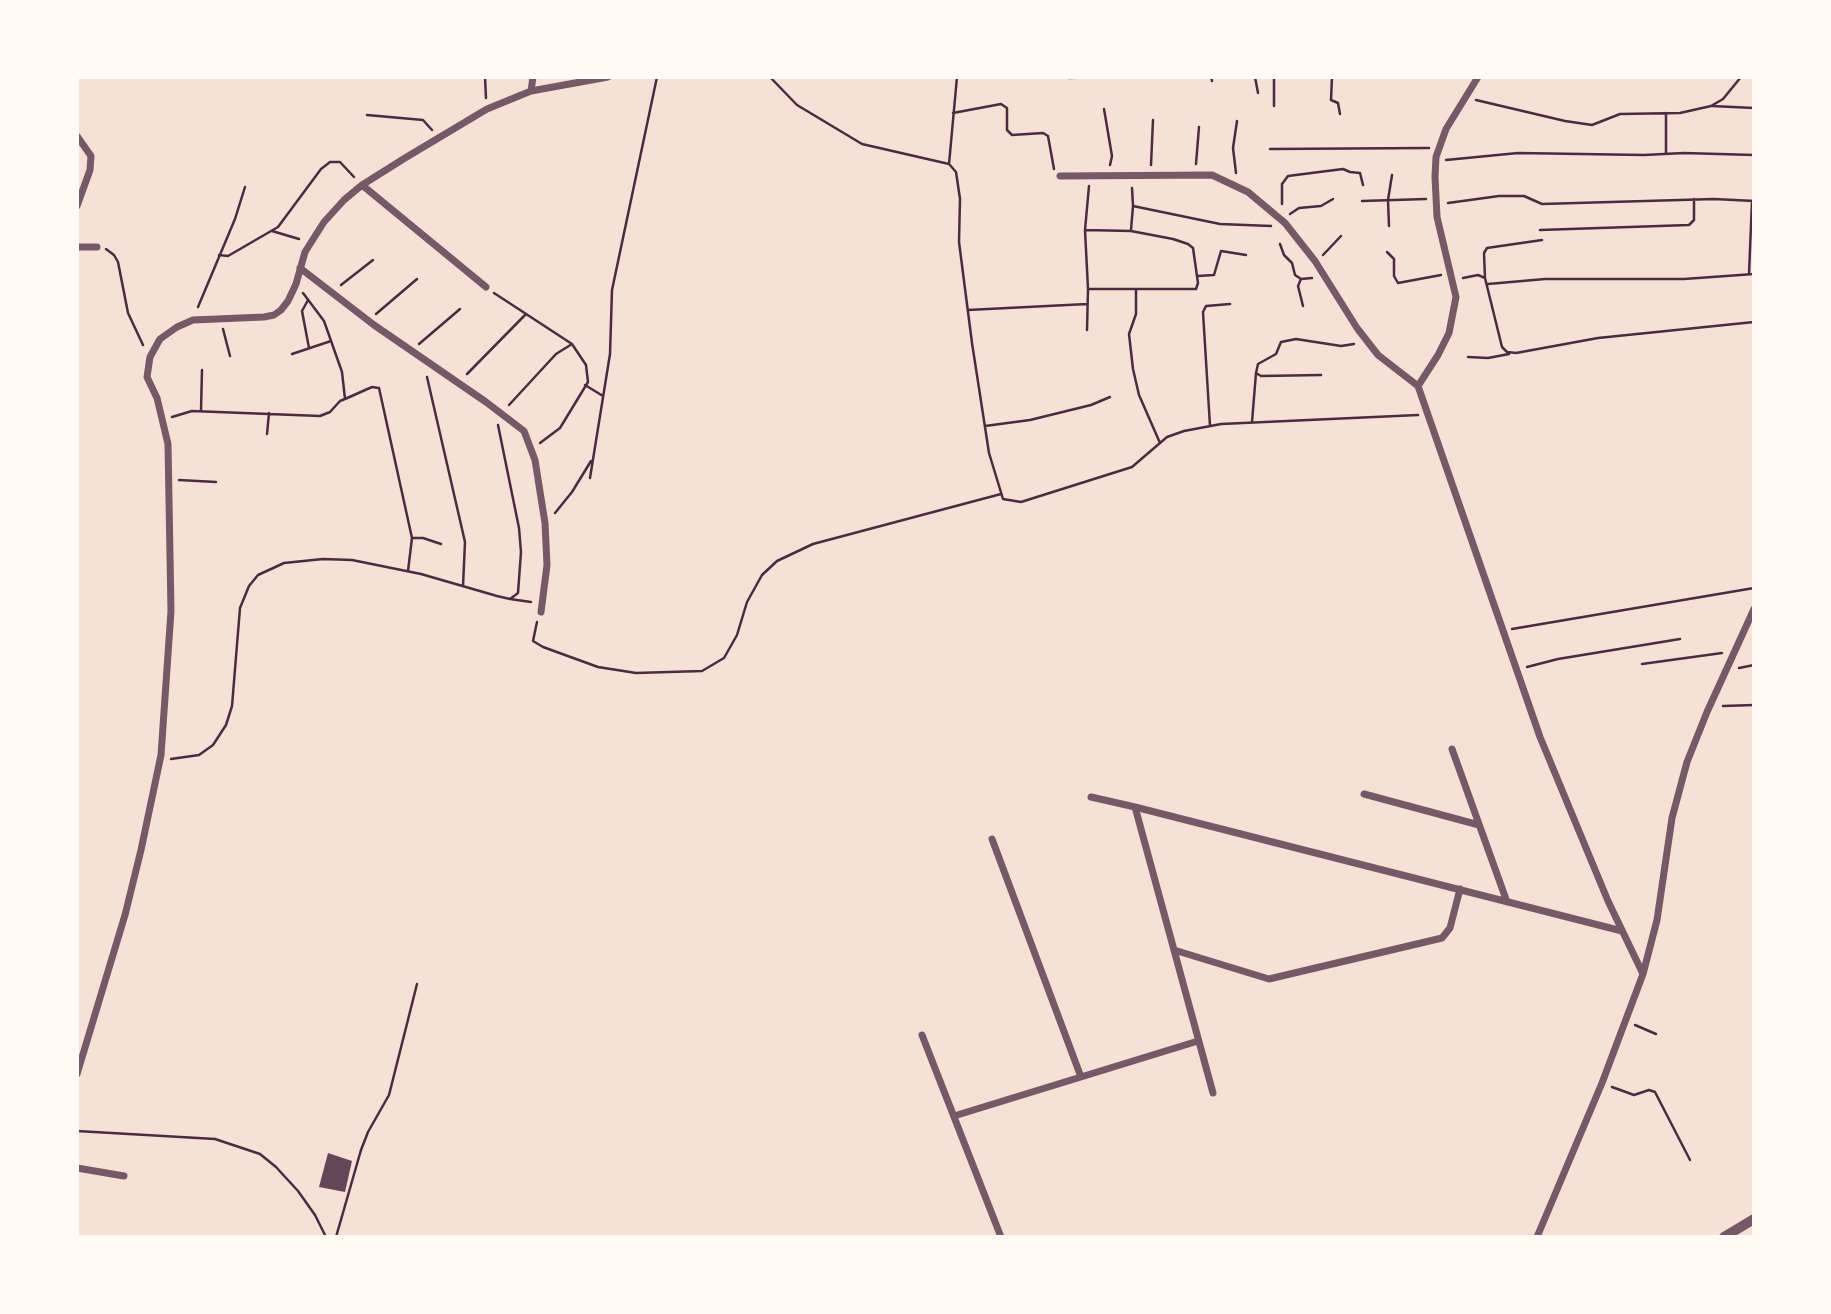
<!DOCTYPE html>
<style>
body{margin:0}
#map{position:relative;width:1831px;height:1314px;overflow:hidden;background:#f7e1d7;font-family:"Alegreya Sans",sans-serif}
canvas{display:block}
.frame{position:absolute;inset:0;border:79px solid #fffaf5;pointer-events:none}
</style>
<div id="map">
<canvas width="1831" height="1314"></canvas>
<div class="frame"></div>
</div>
<script>
const context = document.querySelector('canvas').getContext('2d');
context.lineJoin = 'round';
function fill(path, color) { context.fillStyle = color; context.fill(path, 'evenodd'); }
const poly = rows => new Path2D(rows.map(r => 'M' + r).join(''));
function strokePath(path, color, width, dash) { context.strokeStyle = color; context.lineWidth = width; context.lineCap = dash ? 'butt' : 'round'; context.setLineDash(dash || []); context.stroke(path); }
fill(poly([
 [328,1153,352,1161,345,1192,319,1187]
]), '#644757');
strokePath(poly([
 [485,77,486,98],
 [770,77,797,105,862,144,949,164,956,172,960,199,959,242,972,343,989,453,1003,499,1021,502,1132,467,1167,437,1184,431,1221,424,1418,415],
 [1211,77,1212,81],
 [1255,77,1258,93],
 [1332,77,1331,100,1338,103,1340,114],
 [1069,78,1098,77],
 [1476,100,1565,121,1592,125,1620,114,1680,113,1711,106,1723,99,1741,77],
 [1274,106,1274,77],
 [1712,106,1754,108],
 [1104,109,1112,156,1110,165],
 [953,113,1001,104,1007,108,1007,130,1012,135,1043,133,1048,136,1054,169],
 [367,115,423,120,432,130],
 [1270,149,1429,148],
 [1666,153,1666,113],
 [1446,160,1518,153,1644,155,1684,153,1754,155],
 [949,164,957,77],
 [1196,164,1199,127],
 [1151,165,1153,120],
 [1236,173,1233,148,1237,121],
 [1132,188,1133,206,1220,224,1271,226],
 [1362,201,1426,199],
 [1448,203,1499,196,1524,196,1542,204,1714,199,1754,201],
 [1282,204,1282,184,1288,176,1343,169,1350,172,1360,173,1363,185],
 [1290,214,1299,208,1321,206,1333,199],
 [1389,226,1388,200,1392,175],
 [1085,230,1131,231,1173,239,1188,244,1193,248,1198,283,1196,289,1088,289],
 [1131,230,1133,206],
 [1540,230,1689,225,1694,220,1694,199],
 [272,231,299,239],
 [1280,244,1284,255,1292,263,1295,275,1301,279],
 [106,249,114,255,118,262,128,313,143,345],
 [1387,252,1394,259,1394,276,1398,283,1441,275],
 [219,255,228,256,278,227,321,169,330,162,340,162,354,177],
 [1323,255,1341,236],
 [1749,274,1752,201],
 [1197,276,1214,275,1221,251,1246,255],
 [1463,278,1478,275,1485,278,1502,347,1507,352,1516,353,1598,338,1754,322],
 [1485,278,1484,253,1487,248,1542,240],
 [1488,284,1545,279,1684,279,1754,274],
 [341,285,373,260],
 [1136,289,1136,314,1129,334,1133,369,1139,395,1160,443],
 [303,293,324,321,342,372,345,399],
 [494,293,572,344,586,365,588,382,560,428,540,443],
 [308,300,302,311,309,348],
 [1303,306,1298,286,1301,279,1312,278],
 [198,307,235,219,245,187],
 [968,310,1087,304],
 [376,314,417,279],
 [223,329,230,356],
 [1087,330,1088,289,1085,230,1089,186],
 [419,344,460,309],
 [292,354,331,341],
 [1468,357,1488,358,1509,354],
 [467,374,526,314],
 [1321,375,1261,376,1256,373,1258,364,1276,354,1281,342,1296,339,1341,346,1354,344],
 [427,377,465,542,463,586],
 [585,385,603,396],
 [509,405,556,354,572,344],
 [201,411,202,370],
 [172,417,192,411,320,416,330,412,340,401,345,399,372,387,379,388,412,538,408,571],
 [1252,422,1256,373],
 [985,426,1030,420,1091,405,1110,397],
 [1210,426,1203,312,1206,306,1230,304],
 [267,434,269,413],
 [590,478,610,354,612,290,657,77],
 [179,480,216,482],
 [555,513,572,492,591,461],
 [412,538,423,538,441,544],
 [510,599,531,602],
 [537,622,533,641,543,647,598,667,636,673,702,671,724,658,737,635,747,602,762,575,777,561,813,544,1001,494],
 [1512,629,1754,588],
 [1642,664,1722,653],
 [1527,667,1558,659,1680,639],
 [1739,668,1754,665],
 [1723,706,1754,705],
 [171,759,199,755,213,745,226,725,232,706,240,608,249,586,258,575,284,563,323,559,352,560,421,574,497,596,510,599,518,593,521,552,519,528,498,425],
 [1635,1025,1656,1034],
 [1612,1087,1634,1095,1649,1090,1655,1092,1690,1160],
 [77,1131,215,1139,260,1154,276,1167,298,1191,315,1215,326,1237],
 [336,1237,361,1150,368,1132,389,1095,417,984]
]), '#4a2c40', 2.5);
strokePath(poly([
 [1478,77,1446,129,1436,157,1435,177,1437,217,1456,297,1449,333,1438,355,1418,386,1540,737,1608,901,1643,974,1602,1083,1537,1237],
 [531,91,533,77],
 [77,136,91,156,90,170,77,206],
 [1060,176,1212,175,1248,192,1285,223,1315,261,1357,328,1378,355,1418,386],
 [362,185,486,287],
 [77,247,97,247],
 [300,268,374,325,486,402,524,431,535,460,545,523,547,565,541,612],
 [1452,749,1507,902],
 [1364,794,1479,825],
 [1091,797,1135,807,1213,1093],
 [1135,807,1622,931],
 [992,839,1081,1077],
 [1174,950,1269,979,1442,938,1450,928,1460,889],
 [1643,974,1657,920,1672,818,1687,762,1707,712,1754,609],
 [922,1035,1001,1237],
 [77,1074,125,915,141,850,161,755,171,611,168,444,157,398,147,377,150,357,160,339,177,327,193,320,264,317,274,315,281,310,288,301,296,284,305,252,324,222,344,200,362,185,405,158,487,109,531,91,608,77],
 [954,1116,1198,1041],
 [77,1168,124,1176]
]), '#755966', 7);
strokePath(poly([
 [1724,1237,1754,1219]
]), '#755966', 10);
</script>
